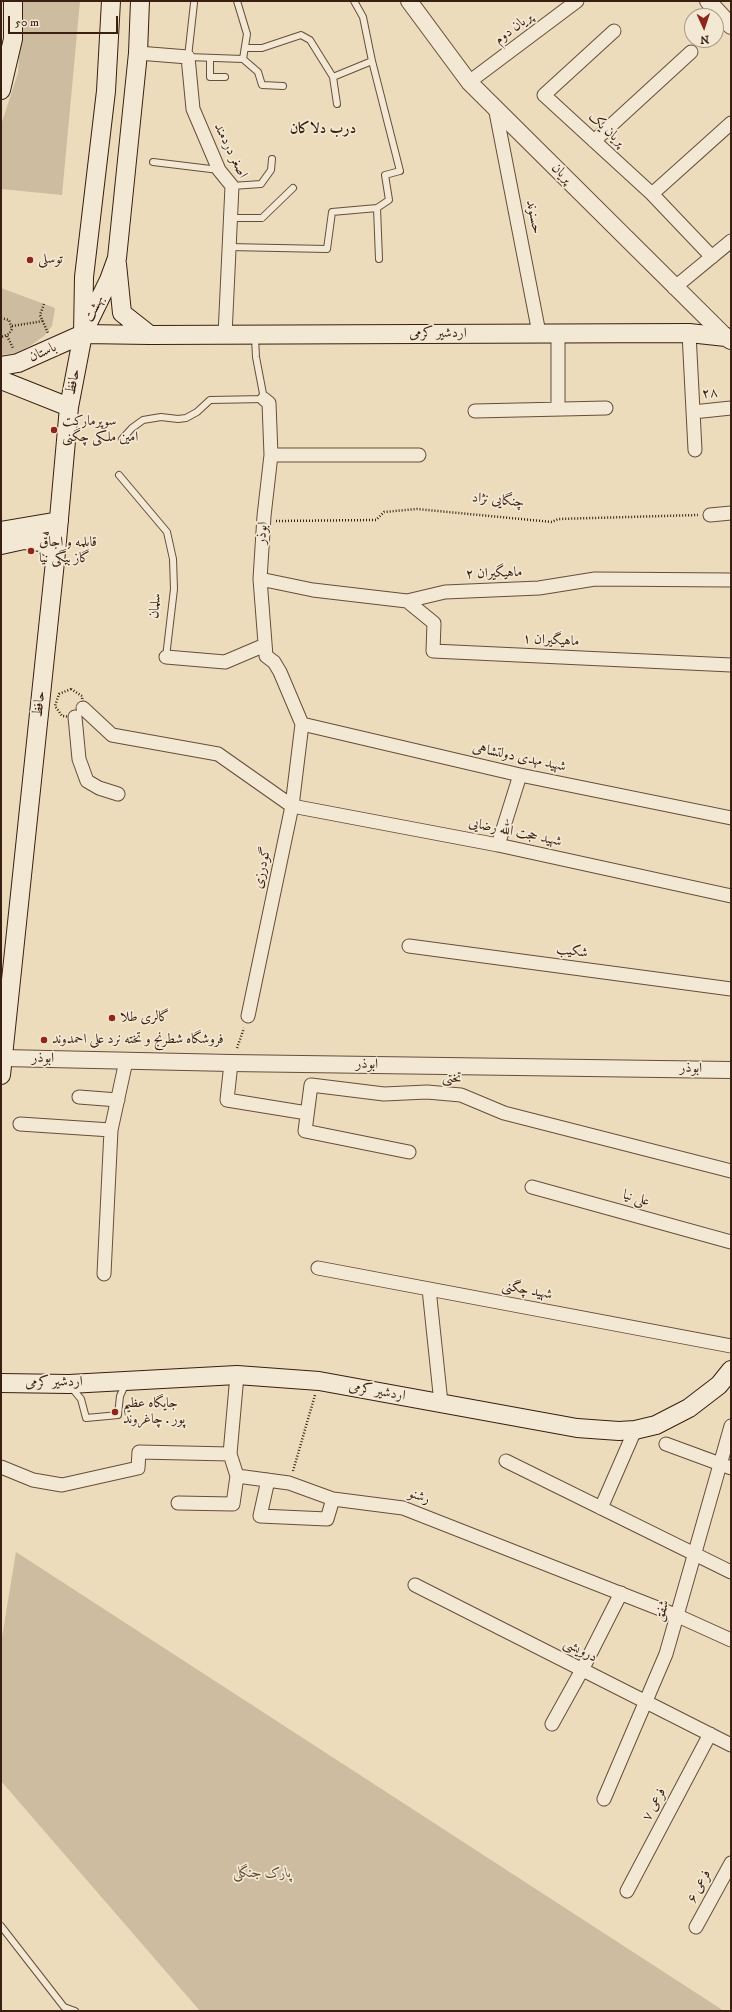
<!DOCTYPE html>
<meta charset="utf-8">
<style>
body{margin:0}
#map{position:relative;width:732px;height:2012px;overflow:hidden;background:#ecdcbc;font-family:"IM FELL DW Pica",serif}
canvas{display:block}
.frame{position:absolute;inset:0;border:2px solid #381f11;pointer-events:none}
.north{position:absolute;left:684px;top:8px;width:40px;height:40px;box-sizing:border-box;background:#f3e8d3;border:1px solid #a89885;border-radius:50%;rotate:177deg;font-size:11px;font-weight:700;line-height:16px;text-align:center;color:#381f11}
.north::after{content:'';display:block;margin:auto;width:14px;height:18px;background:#8f2418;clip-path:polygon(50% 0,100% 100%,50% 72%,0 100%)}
.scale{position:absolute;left:8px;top:16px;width:110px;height:18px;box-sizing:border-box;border:2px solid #381f11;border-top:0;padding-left:5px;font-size:12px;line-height:14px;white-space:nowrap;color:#381f11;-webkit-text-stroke:3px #f3e8d3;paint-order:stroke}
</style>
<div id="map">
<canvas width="732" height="2012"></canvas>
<div class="frame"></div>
<div class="north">N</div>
<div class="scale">50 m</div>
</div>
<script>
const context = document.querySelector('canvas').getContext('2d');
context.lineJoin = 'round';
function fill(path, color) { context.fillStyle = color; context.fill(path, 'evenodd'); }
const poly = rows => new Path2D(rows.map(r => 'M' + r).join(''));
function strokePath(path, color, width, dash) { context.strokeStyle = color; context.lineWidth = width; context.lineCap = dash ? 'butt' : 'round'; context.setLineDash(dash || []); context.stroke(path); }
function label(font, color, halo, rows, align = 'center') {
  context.font = font + ' "IM FELL DW Pica",Amiri,serif'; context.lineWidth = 3.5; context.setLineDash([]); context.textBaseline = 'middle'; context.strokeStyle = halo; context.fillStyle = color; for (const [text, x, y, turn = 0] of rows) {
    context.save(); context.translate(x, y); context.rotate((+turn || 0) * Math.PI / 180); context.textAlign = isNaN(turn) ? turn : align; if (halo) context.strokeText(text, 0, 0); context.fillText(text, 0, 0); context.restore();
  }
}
fill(poly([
 [23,1,80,1,62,195,1,189,1,125,18,73],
 [1,288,55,308,52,326,44,336,30,346,15,353,1,355],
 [16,1552,724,2011,200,2011,1,1781,1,1643]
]), '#cdbc9f');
const service = poly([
 [237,1,247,34,243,59],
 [194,3,188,57,243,59,258,72,262,85,283,86],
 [246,48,262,48,301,35,310,40,333,77,337,104],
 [210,58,210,77,225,77],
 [333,77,372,61],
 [153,162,219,170],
 [232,186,261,184,271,170,272,159],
 [377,208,379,259],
 [230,218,262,218,293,188],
 [229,247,327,249,332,212,377,208,389,200,385,175,400,171,372,61,363,17,354,1],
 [122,439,132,428,143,420,161,417,178,419,186,418,197,412,210,400,264,399,256,357,255,337],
 [119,475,167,532,173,559,174,589,166,657],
 [71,1387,81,1399,86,1418,108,1416,118,1415,120,1396,126,1383],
 [1,1926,64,2007,75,2011]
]);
const minor = poly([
 [614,31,544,95,652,194,712,257],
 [138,53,188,57,193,109,219,170,232,186,225,335],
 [469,82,577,1],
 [495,107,539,333],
 [594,141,691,52],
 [652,194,731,123],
 [674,288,731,241],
 [558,333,558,409],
 [689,333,695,450],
 [475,411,606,408],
 [693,412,731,408],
 [271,455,419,455],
 [710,515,731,513],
 [260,579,313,590,407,601,445,592,539,588,595,579,731,580],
 [407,601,434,623,433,651,731,665],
 [166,657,225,662,265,645],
 [83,708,112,735,218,754,292,806,498,845,731,896],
 [75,717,79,759,87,781,99,788,118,794],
 [302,724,520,775,731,818],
 [498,845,520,775],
 [409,946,731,989],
 [248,1016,292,806,302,724,280,672,274,662,266,656,260,579,264,516,271,455,269,403,264,399],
 [231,1063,227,1100,307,1113],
 [79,1097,118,1100],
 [20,1124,111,1130],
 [409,1152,305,1131,311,1085,384,1094,427,1092,461,1095,504,1113,731,1171],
 [532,1187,731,1242],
 [318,1268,731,1346],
 [104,1274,111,1130,126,1061],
 [429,1289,441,1403],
 [237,1375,230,1454,237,1476,289,1483,333,1499,403,1508,678,1616,731,1640],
 [666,1444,731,1468],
 [506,1461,731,1572],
 [1,1467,33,1480,62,1485,138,1468,139,1452,230,1454],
 [268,1480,260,1516,327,1519,333,1499],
 [178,1503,233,1504,237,1476],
 [601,1508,635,1430],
 [415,1585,731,1745],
 [552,1724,582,1670,621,1593],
 [604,1799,666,1654,731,1426],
 [627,1891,710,1734],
 [696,1927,731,1863]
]);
const tertiary = poly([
 [409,1,469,82,726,337],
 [708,1,731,26],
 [3,1058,231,1063,731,1070]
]);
const secondary = poly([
 [1,90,13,39,13,1],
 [117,264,122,313,150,335],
 [85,329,109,280,117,258,138,53,140,1],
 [1,366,18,363,83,334,150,335,689,333,726,337,731,340],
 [1,380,69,407],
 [1,531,59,521],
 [1,545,24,540,41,542,56,552],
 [1,1075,56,552,69,407,83,334,84,277,106,91,111,1],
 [1,1383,69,1384,237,1375,319,1381,577,1428,619,1431,635,1430,656,1425,689,1408,719,1385,731,1370]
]);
strokePath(service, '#654e3c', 8);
strokePath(minor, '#654e3c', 15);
strokePath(tertiary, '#654e3c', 18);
strokePath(secondary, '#381f11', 20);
strokePath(poly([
 [44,304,40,315,48,333],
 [1,318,9,320,12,329,9,334,1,337],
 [12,326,43,321],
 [7,336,13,348],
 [276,521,376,520,384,512,417,509,552,522,558,519,698,515],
 [71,689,82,696,83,708,75,717,62,716,55,706,59,694,71,689],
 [237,1048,244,1028],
 [293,1471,315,1395]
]), '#381f11', 2.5, [1, 2]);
strokePath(service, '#f3e8d3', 6);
strokePath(minor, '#f3e8d3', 13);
strokePath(tertiary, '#f3e8d3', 16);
strokePath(secondary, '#f3e8d3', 18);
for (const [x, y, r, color] of [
 [30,260,4,"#8f2418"],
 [54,430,4,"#8f2418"],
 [31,551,4,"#8f2418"],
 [112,1018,4,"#8f2418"],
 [44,1040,4,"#8f2418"],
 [115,1412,4,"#8f2418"]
]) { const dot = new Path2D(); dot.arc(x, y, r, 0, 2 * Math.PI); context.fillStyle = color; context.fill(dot); strokePath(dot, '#f3e8d3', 1.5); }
label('14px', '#381f11', '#f3e8d3', [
 ["پریان دوم",514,29,-37],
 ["پریان یک",606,130,43],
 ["اصغر دردمند",230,151,64],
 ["پریان",561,174,45],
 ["حسنوند",533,217,79],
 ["بهشت",95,309,-64],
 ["اردشیر کرمی",438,334],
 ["باستان",43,353,-24],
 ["حافظ",74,382,-79],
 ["۲۸",710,394,-6],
 ["چنگایی نژاد",498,501,6],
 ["ابوذر",263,533,-86],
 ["ماهیگیران ۲",494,574,-2],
 ["سلمان",156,606,-84],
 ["ماهیگیران ۱",551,641,3],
 ["حافظ",40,704,-84],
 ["شهید مهدی دولتشاهی",519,758,12],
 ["شهید حجت الله رضایی",515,833,12],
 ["گودرزی",263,868,-78],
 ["شکیب",572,952,8],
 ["ابوذر",43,1059,1],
 ["ابوذر",367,1065,1],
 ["ابوذر",691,1069,1],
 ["تختی",452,1079,8],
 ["علی نیا",636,1199,16],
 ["شهید چگنی",527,1291,11],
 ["اردشیر کرمی",54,1383,-1],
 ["اردشیر کرمی",377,1392,10],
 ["رشنو",419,1497,19],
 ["شفق",663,1611,-74],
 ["درویشی",580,1651,27],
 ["فرعی ۷",655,1805,-62],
 ["فرعی ۶",700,1887,-62]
]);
label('14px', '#381f11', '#f3e8d3', [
 ["توسلی",38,260],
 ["سوپرمارکت",62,422],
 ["امین ملکی چگنی",62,438],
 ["قابلمه و اجاق",39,543],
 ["گاز بیگی نیا",39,559],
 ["گالری طلا",120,1018],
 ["فروشگاه شطرنج و تخته نرد علی احمدوند",52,1040],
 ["جایگاه عظیم",123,1404],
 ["پور . چاغروند",123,1420]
], 'left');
label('italic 14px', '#5d4634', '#f3e8d3', [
 ["پارک جنگلی",262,1874]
]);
label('bold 15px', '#381f11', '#f3e8d3', [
 ["درب دلاکان",323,130]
]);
</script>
